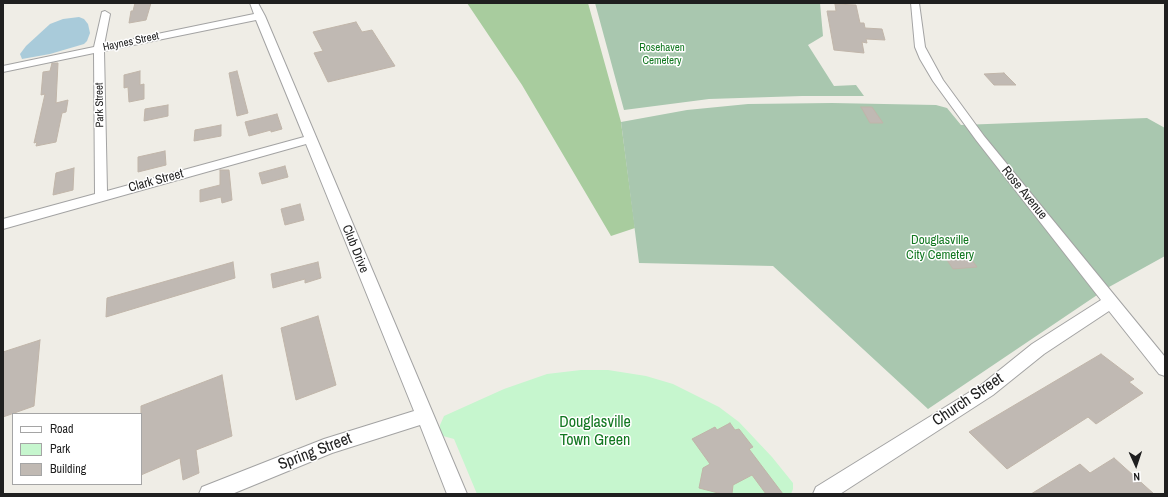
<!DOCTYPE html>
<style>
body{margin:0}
#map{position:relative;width:1168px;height:497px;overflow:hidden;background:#efede6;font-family:"Archivo Narrow",sans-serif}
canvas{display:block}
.frame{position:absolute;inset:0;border:4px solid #1f1f1f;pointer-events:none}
.legend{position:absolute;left:12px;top:413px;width:130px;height:72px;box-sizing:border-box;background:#fff;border:1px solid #a5a5a5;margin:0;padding:5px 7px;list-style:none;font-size:12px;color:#1f1f1f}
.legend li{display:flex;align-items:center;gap:8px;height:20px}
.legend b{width:20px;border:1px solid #a5a5a5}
.north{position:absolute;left:1116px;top:445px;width:40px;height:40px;-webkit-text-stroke:3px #fff;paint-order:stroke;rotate:177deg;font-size:11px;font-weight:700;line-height:16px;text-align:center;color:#1f1f1f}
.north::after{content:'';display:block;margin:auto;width:14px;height:18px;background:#1f1f1f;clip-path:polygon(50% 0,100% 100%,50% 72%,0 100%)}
</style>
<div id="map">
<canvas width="1168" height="497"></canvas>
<div class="frame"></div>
<ul class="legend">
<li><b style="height:5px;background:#fff"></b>Road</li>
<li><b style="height:11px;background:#c6f6ce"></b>Park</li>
<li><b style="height:11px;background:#c0b9b3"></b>Building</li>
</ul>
<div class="north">N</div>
</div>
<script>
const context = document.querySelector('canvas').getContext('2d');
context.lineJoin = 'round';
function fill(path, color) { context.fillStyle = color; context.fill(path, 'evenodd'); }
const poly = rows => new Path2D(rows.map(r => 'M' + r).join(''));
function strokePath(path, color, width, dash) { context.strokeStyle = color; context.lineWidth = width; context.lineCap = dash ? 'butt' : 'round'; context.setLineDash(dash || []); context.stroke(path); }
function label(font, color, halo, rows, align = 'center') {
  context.font = font + ' "Archivo Narrow",sans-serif'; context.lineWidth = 3; context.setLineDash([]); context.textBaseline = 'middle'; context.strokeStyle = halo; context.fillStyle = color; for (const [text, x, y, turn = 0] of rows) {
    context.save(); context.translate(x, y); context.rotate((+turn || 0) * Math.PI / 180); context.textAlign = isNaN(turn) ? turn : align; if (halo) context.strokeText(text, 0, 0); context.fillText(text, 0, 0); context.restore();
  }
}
fill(poly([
 [467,3,588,3,621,122,635,228,611,236,522,85]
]), '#a8cc9e');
fill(poly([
 [595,3,820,3,823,36,808,45,834,86,856,85,864,96,802,96,709,99,624,110],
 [832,103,936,105,947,108,961,125,1147,118,1165,128,1165,256,1109,287,928,409,773,266,639,263,621,122,687,110,748,104]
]), '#a9c7af');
fill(poly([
 [581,370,608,370,646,376,673,384,719,407,739,422,772,457,793,483,793,489,791,494,477,494,454,439,443,436,440,429,440,425,444,416,504,389,547,374]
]), '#c6f6ce');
fill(poly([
 [79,17,84,19,88,24,90,33,87,41,84,44,50,54,22,59,20,54,26,46,50,24,63,19]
]), '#a9cbda');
const building = poly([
 [135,3,151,3,146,20,129,23,131,11,133,11,135,3],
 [835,4,856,5,860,23,864,23,865,28,882,29,885,40,866,39,867,43,862,42,864,53,834,50,827,11,836,11,835,4],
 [356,22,362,32,372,30,395,66,328,82,314,53,323,51,313,32,356,22],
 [52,63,58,63,56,103,68,100,66,112,62,113,56,142,36,146,37,142,34,143,45,94,41,95,43,72,50,71,52,63],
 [140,71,140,85,144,84,144,99,129,102,128,87,124,88,124,75,140,71],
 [237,71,248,113,237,116,229,73,237,71],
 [1004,73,1016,85,994,85,984,74,1004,73],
 [168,105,168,116,144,121,145,109,168,105],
 [861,107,872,107,883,123,870,123,861,107],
 [277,114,282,129,271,132,271,130,249,136,245,122,277,114],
 [221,125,221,136,194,141,195,130,221,125],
 [165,151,166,165,138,172,138,157,165,151],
 [285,166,288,177,262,184,259,173,285,166],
 [74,168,73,190,53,195,56,173,74,168],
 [220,170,229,170,232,200,222,203,221,197,200,202,200,190,220,185,220,170],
 [300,204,304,220,285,225,281,209,300,204],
 [968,255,977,267,953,269,945,257,968,255],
 [233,262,235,278,106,317,107,298,233,262],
 [318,262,321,278,305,283,305,279,273,288,271,274,318,262],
 [318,316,336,385,296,400,281,328,318,316],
 [40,340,34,406,3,417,3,352,40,340],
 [1101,354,1134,379,1129,382,1143,393,1096,424,1088,417,1007,469,969,432,1101,354],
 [222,375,232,436,196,450,199,473,183,480,180,458,141,475,141,406,222,375],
 [730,423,735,430,739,429,753,447,749,449,783,494,766,494,752,475,733,485,732,494,722,494,699,488,703,468,710,464,692,439,715,427,717,430,730,423],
 [1114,458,1154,494,1031,494,1080,464,1090,473,1114,458]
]);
fill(building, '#c0b9b3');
strokePath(building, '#c0b5a9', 1);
const minor = poly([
 [250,3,258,3,265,16,467,494,447,494,420,425,332,453,232,494,199,494,202,487,324,439,414,411,306,144,3,229,3,219,95,194,94,53,3,72,3,66,94,47,102,12,105,11,110,14,104,45,254,14,250,3],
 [256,20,304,137,107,191,104,51,256,20],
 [911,3,919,3,925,47,943,80,984,136,1165,357,1165,376,1159,374,1109,311,1044,354,993,395,840,494,813,494,816,487,981,385,1032,344,1101,300,976,140,933,81,920,59,915,47,911,3]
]);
strokePath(minor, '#a3a3a3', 2);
fill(minor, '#fff');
label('11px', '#1f1f1f', '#fff', [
 ["Haynes Street",131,42,-12],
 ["Park Street",100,105,-91]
]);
label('11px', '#137822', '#fff', [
 ["Rosehaven",662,48],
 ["Cemetery",662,61]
]);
label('13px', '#1f1f1f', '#fff', [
 ["Clark Street",156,181,-15],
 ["Rose Avenue",1024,193,51],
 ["Club Drive",355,249,68]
]);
label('13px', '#137822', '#fff', [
 ["Douglasville",940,241],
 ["City Cemetery",940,256]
]);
label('16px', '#1f1f1f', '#fff', [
 ["Church Street",968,400,-34],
 ["Spring Street",315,452,-21]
]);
label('16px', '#137822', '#fff', [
 ["Douglasville",595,423],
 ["Town Green",595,441]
]);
</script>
